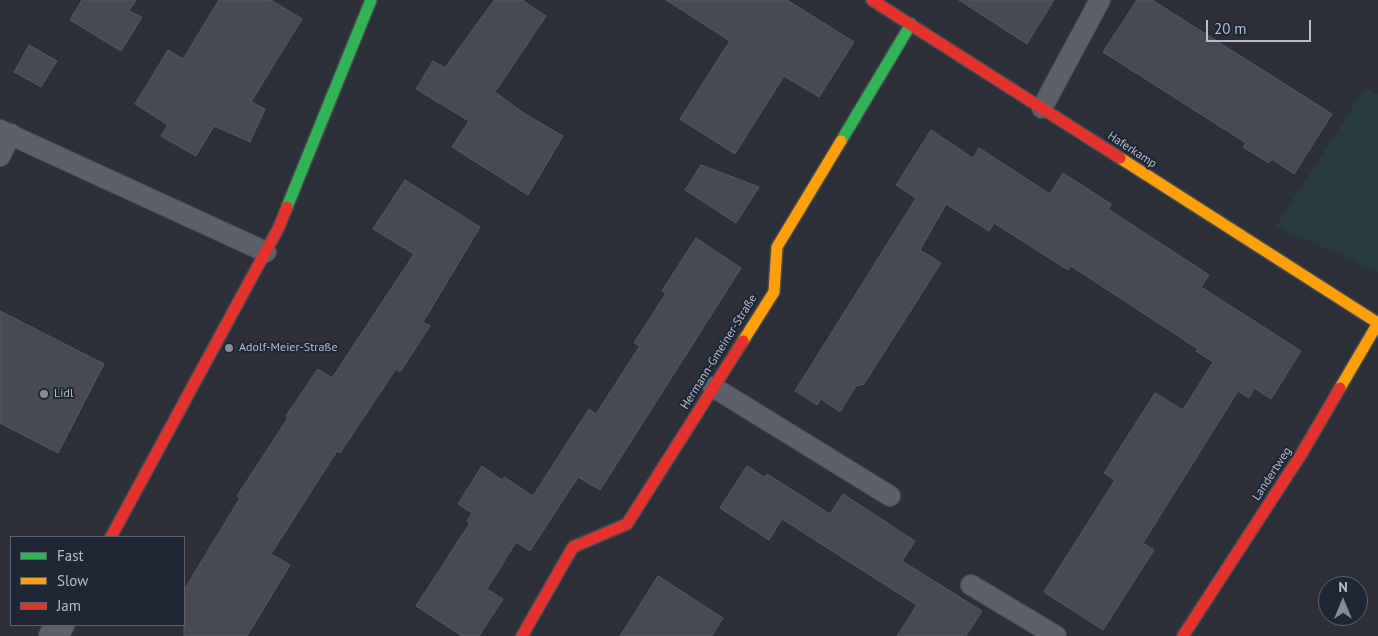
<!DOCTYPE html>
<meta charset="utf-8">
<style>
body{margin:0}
#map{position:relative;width:1378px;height:636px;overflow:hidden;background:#2c3139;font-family:"PT Sans",sans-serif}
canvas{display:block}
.legend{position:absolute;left:10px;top:536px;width:175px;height:90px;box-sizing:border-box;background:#1f2734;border:1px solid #5c6370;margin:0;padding:6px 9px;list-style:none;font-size:15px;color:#b7bdca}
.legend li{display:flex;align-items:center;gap:10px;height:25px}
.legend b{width:25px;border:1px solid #5c6370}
.north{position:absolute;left:1318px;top:576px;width:50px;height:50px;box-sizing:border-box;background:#1f2734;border:1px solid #5c6370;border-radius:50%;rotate:0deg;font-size:14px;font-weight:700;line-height:20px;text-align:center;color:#b7bdca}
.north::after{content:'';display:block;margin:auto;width:18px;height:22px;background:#868c97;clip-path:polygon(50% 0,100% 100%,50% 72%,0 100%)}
.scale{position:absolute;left:1206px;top:20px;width:105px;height:22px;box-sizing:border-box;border:2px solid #b7bdca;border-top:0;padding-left:6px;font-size:15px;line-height:18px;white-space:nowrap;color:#b7bdca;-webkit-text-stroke:4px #1f2734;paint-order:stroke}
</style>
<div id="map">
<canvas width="1378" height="636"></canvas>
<ul class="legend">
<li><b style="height:6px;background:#30b455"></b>Fast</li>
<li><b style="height:6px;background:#ff9f0a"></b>Slow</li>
<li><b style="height:6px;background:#e5322d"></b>Jam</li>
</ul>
<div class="north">N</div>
<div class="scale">20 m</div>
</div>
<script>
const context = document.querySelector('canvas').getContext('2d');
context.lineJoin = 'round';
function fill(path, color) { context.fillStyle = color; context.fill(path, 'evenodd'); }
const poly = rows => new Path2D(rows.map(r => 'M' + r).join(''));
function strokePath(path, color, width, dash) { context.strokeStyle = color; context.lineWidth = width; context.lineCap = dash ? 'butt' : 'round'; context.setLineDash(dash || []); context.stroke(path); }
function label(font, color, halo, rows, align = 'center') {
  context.font = font + ' "PT Sans",sans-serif'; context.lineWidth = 4; context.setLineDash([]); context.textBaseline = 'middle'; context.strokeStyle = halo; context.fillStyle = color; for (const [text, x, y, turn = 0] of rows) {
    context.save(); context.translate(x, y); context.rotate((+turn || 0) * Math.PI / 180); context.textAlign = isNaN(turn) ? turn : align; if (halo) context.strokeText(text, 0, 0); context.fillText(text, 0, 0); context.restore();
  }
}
fill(poly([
 [1365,88,1378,95,1378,272,1276,226]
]), '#293b3f');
const building = poly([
 [82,0,136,0,129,11,142,17,121,51,70,20,82,0],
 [219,0,271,0,302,19,251,102,265,109,250,142,214,126,196,156,161,136,168,125,135,104,168,50,183,59,219,0],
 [494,0,522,0,546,16,495,92,525,114,563,136,528,195,452,147,469,121,416,89,433,61,445,68,494,0],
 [666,0,787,0,854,42,819,97,784,76,735,154,680,119,730,41,666,0],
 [959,0,1054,0,1027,44,959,0],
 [1137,0,1152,0,1332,114,1294,174,1272,159,1269,163,1243,147,1246,143,1103,52,1137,0],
 [29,45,57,61,41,87,14,72,29,45],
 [931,130,973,158,979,148,1050,194,1063,173,1111,204,1108,209,1209,275,1201,287,1301,351,1271,399,1254,388,1249,398,1238,391,1143,543,1154,550,1103,630,1044,592,1115,480,1104,473,1155,393,1183,410,1213,362,1196,351,1198,349,1071,266,1068,270,994,223,989,231,946,204,920,250,941,263,864,384,856,386,840,412,821,399,817,405,795,391,916,198,896,185,931,130],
 [701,165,759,187,736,223,685,190,701,165],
 [405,180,480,227,423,322,430,326,400,372,396,369,340,453,337,451,271,554,290,565,247,636,184,636,184,590,240,498,237,496,288,418,286,416,318,369,332,378,414,254,373,229,405,180],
 [696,238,741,268,600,490,578,477,530,551,516,542,487,589,503,599,479,636,462,636,416,606,470,523,467,521,472,513,458,504,482,466,502,480,504,477,533,496,589,409,596,414,640,346,634,343,666,293,662,291,696,238],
 [0,311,104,364,58,453,0,423,0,311],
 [747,466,764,477,767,474,830,514,843,494,915,541,902,561,982,611,966,636,897,636,917,605,782,519,769,540,720,508,747,466],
 [658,576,723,618,712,636,620,636,658,576]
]);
fill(building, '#464a51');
strokePath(building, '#545961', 1);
const lane = poly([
 [1042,108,1100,0],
 [0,130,266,252],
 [0,156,11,134],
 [713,387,890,496],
 [971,585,1056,636]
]);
const street = poly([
 [53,636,60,625]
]);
const fast = poly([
 [841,141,911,24],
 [287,207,371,0]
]);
const slow = poly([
 [1120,158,1378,323,1340,388],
 [743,341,774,292,777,247,841,141]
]);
const jam = poly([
 [872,0,1120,158],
 [111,537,279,227,287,207],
 [522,636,573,547,627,524,743,341],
 [1183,636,1302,453,1340,388]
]);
strokePath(lane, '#484c52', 22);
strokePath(street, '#484c52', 30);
strokePath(fast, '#484c52', 14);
strokePath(slow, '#484c52', 14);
strokePath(jam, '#484c52', 14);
strokePath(lane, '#5c6067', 20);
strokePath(street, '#5c6067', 28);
strokePath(fast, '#30b455', 11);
strokePath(slow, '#ff9f0a', 11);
strokePath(jam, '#e5322d', 11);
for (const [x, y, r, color] of [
 [229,348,5,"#868c97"],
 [44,394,5,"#868c97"]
]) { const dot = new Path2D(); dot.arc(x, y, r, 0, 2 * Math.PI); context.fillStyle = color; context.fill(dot); strokePath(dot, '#1f2734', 2); }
label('12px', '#b7bdca', '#1f2734', [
 ["Haferkamp",1132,150,33],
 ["Hermann-Gmeiner-Straße",719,352,-58],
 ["Landertweg",1272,474,-57]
]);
label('12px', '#b7bdca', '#1f2734', [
 ["Adolf-Meier-Straße",239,348],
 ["Lidl",54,394]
], 'left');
</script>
